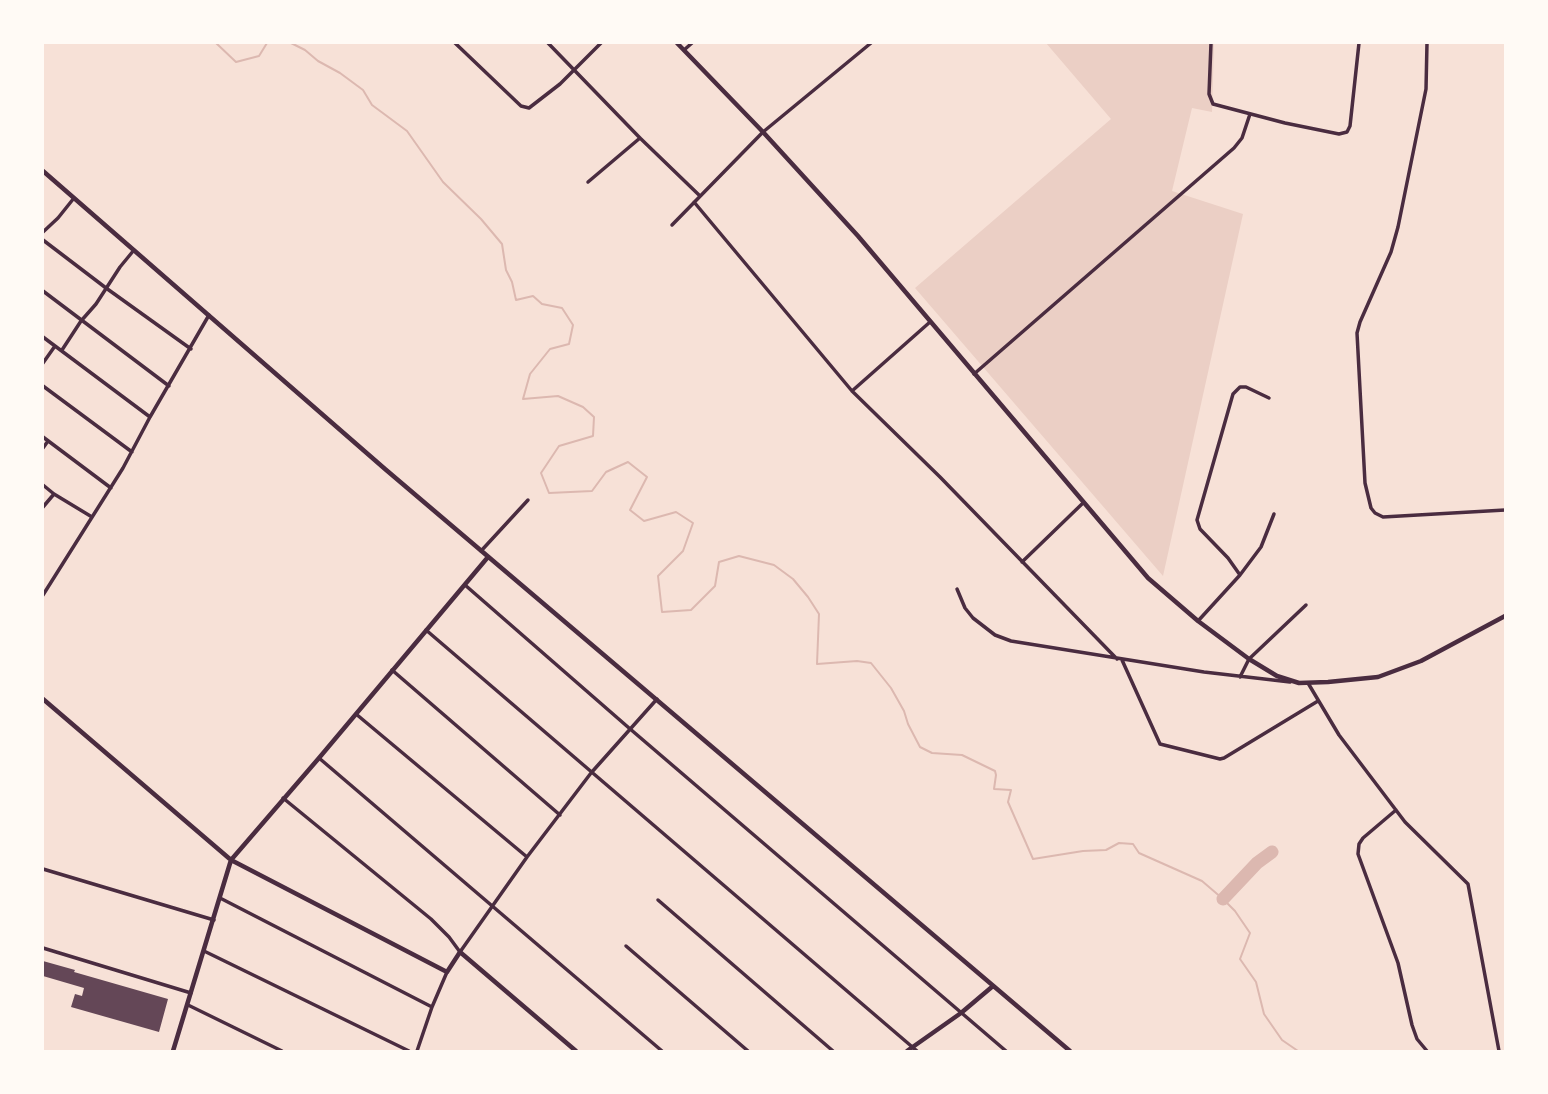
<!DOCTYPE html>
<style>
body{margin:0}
#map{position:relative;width:1548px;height:1094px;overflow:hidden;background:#f7e1d7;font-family:Cabin,sans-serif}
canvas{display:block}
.frame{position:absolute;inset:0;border:44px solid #fffaf5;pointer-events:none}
</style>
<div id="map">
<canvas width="1548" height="1094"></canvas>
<div class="frame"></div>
</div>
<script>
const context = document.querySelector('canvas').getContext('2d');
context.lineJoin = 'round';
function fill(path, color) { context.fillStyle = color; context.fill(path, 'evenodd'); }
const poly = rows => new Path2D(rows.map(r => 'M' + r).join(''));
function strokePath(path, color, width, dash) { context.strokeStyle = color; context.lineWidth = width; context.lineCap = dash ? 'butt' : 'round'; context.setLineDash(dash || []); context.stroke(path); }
fill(poly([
 [1046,43,1214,43,1212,112,1192,108,1172,191,1243,214,1163,576,915,288,1111,119]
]), '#ebcfc5');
strokePath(poly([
 [216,43,236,62,259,56,267,43],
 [291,43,305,50,318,61,340,73,363,90,372,105,407,131,443,182,481,219,502,244,506,270,512,282,516,300,533,296,542,304,562,308,573,325,569,344,550,349,530,374,523,399,558,396,583,407,594,417,593,436,559,446,541,473,549,493,592,491,606,472,628,462,647,477,630,510,644,521,676,512,693,523,683,551,658,576,662,612,691,610,715,586,719,562,739,556,774,565,793,579,808,597,819,614,817,664,857,661,871,663,891,688,904,711,908,724,920,747,932,753,962,755,995,771,996,775,994,789,1011,790,1008,802,1033,859,1083,851,1106,850,1119,843,1133,844,1139,853,1202,881,1223,899,1235,911,1250,933,1240,959,1256,982,1264,1014,1282,1040,1298,1051]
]), '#dcb8b0', 2);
strokePath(poly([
 [1223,899,1257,863,1272,852]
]), '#dcb8b0', 13);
fill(poly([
 [43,961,75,970,74,972,168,999,159,1032,71,1007,75,994,82,996,84,988,43,976]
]), '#644757');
strokePath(poly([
 [455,43,521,106,529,108,560,84,601,43],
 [548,43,640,138,699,195],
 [1211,43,1209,94,1213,104,1285,123,1339,134,1347,132,1350,126,1359,43],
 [1427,43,1426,89,1398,227,1391,252,1360,322,1357,333,1365,483,1371,508,1375,513,1383,517,1505,510],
 [684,50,692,43],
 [588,182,640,138],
 [694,202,852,391,940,477,1117,659],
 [672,225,763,132,871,43],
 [43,232,58,218,74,198],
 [43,240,106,288,191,349],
 [43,291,169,386],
 [43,337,150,417],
 [62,350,81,321,96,304,120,267,134,250],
 [43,363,55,346],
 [974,374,1234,148,1242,138,1250,114],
 [43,386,132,452],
 [852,391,930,322],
 [43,437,111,488],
 [43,448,48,441],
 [43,485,54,494,92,517],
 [43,507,54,494],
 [481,551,528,500],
 [1022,562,1083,503],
 [1240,575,1261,547,1274,514],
 [465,585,629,728,1006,1051],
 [957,589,965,608,973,618,995,635,1011,641,1204,672,1290,682],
 [43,595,123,468,150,417,209,315],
 [1198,621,1240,575,1228,558,1200,529,1197,520,1233,394,1240,387,1246,387,1269,398],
 [426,630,917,1051],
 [1122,660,1160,744,1220,759,1224,758,1318,701],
 [392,670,560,815],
 [1240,677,1249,659,1306,605],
 [1308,683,1339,735,1405,822,1468,884,1499,1051],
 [356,714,527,857],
 [319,758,662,1051],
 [283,798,431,919,449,937,460,952,527,857,591,773,657,699],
 [1396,810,1363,838,1359,844,1358,854,1398,963,1412,1025,1417,1039,1427,1051],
 [43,869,214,920],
 [220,898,432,1007],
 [658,900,833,1051],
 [626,946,748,1051],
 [43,948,191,993],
 [204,951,409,1051],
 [188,1005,282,1051],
 [417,1051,432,1007,447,972]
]), '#4a2c40', 3.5);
strokePath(poly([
 [677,43,763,132,858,236,1148,578,1198,621,1249,659,1277,676,1299,683,1328,682,1378,677,1421,661,1505,616],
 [43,171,385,469,1070,1051],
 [43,699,231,860,447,972,460,952,576,1051],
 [173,1051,231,860,319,758,488,557],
 [907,1051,961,1013,993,986]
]), '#4a2c40', 4.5);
</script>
